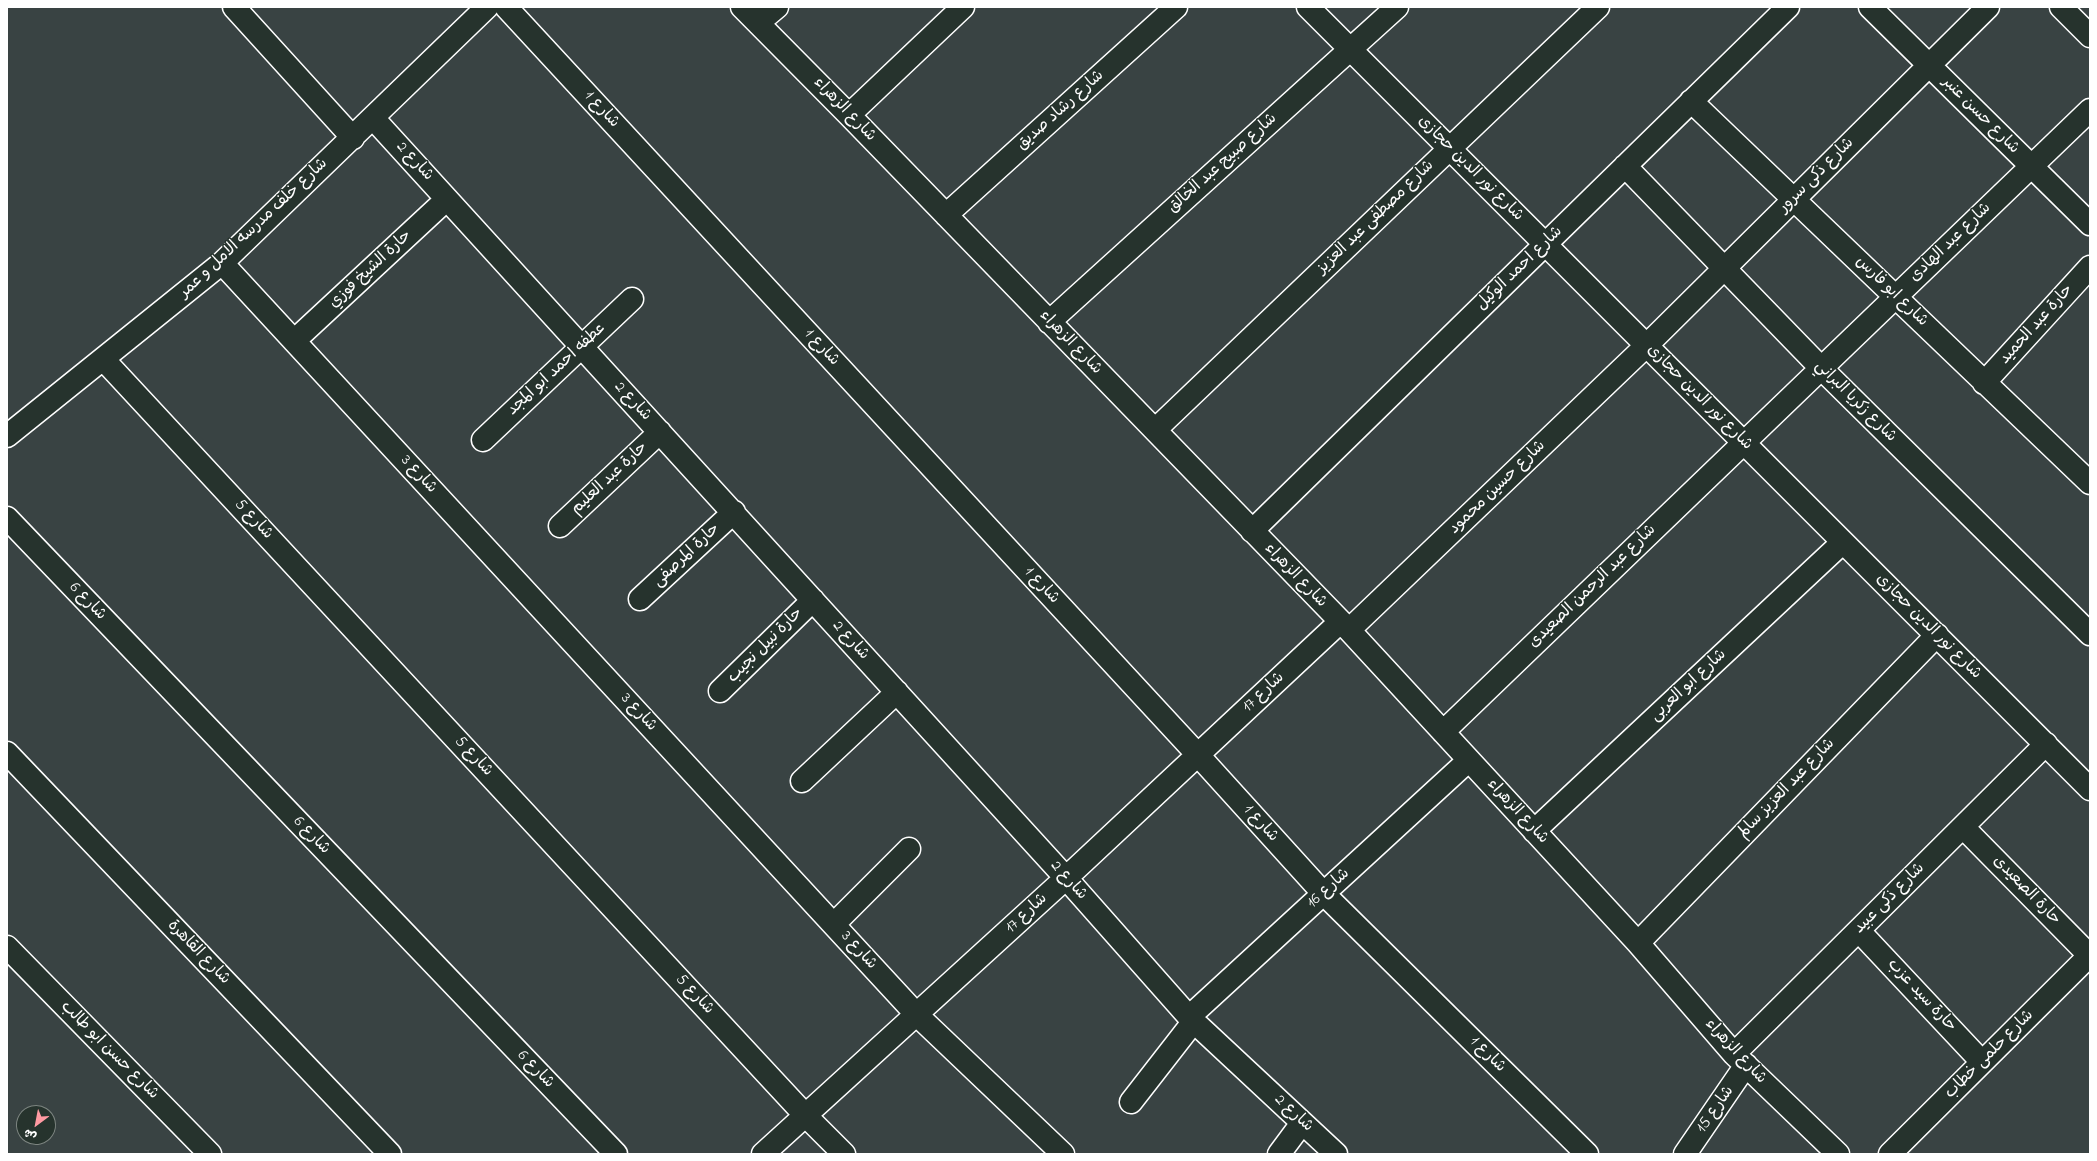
<!DOCTYPE html>
<meta charset="utf-8">
<style>
body{margin:0}
#map{position:relative;width:2097px;height:1161px;overflow:hidden;background:#394343;font-family:"Indie Flower","Playpen Sans Arabic",sans-serif}
canvas{display:block}
.frame{position:absolute;inset:0;border:8px solid #fff;pointer-events:none}
.north{position:absolute;left:16px;top:1105px;width:40px;height:40px;box-sizing:border-box;background:#26332d;border:1px solid #7d8581;border-radius:50%;rotate:212deg;font-size:11px;font-weight:700;line-height:16px;text-align:center;color:#fff}
.north::after{content:'';display:block;margin:auto;width:14px;height:18px;background:#ff9aa2;clip-path:polygon(50% 0,100% 100%,50% 72%,0 100%)}
</style>
<div id="map">
<canvas width="2097" height="1161"></canvas>
<div class="frame"></div>
<div class="north">ش</div>
</div>
<script>
const context = document.querySelector('canvas').getContext('2d');
context.lineJoin = 'round';
const poly = rows => new Path2D(rows.map(r => 'M' + r).join(''));
function strokePath(path, color, width, dash) { context.strokeStyle = color; context.lineWidth = width; context.lineCap = dash ? 'butt' : 'round'; context.setLineDash(dash || []); context.stroke(path); }
function label(font, color, halo, rows, align = 'center') {
  context.font = font + ' "Indie Flower","Playpen Sans Arabic",sans-serif'; context.lineWidth = 3; context.setLineDash([]); context.textBaseline = 'middle'; context.strokeStyle = halo; context.fillStyle = color; for (const [text, x, y, turn = 0] of rows) {
    context.save(); context.translate(x, y); context.rotate((+turn || 0) * Math.PI / 180); context.textAlign = isNaN(turn) ? turn : align; if (halo) context.strokeText(text, 0, 0); context.fillText(text, 0, 0); context.restore();
  }
}
const minor = poly([
 [234,7,353,138],
 [506,7,1198,755,1324,894,1587,1154],
 [742,7,849,115,1349,630,1638,943,1734,1054,1838,1154],
 [1308,7,2090,789],
 [1870,7,2090,224],
 [2061,7,2090,36],
 [758,23,777,7],
 [1691,101,2090,483],
 [849,115,963,7],
 [373,118,1066,878,1189,1017,1336,1154],
 [1625,166,1821,368,2090,634],
 [946,215,1176,7],
 [222,263,917,1015,1063,1154],
 [1049,322,1397,7],
 [294,341,447,199],
 [104,360,806,1116,844,1154],
 [1984,383,2090,267],
 [1155,430,1598,7],
 [7,436,222,263,487,7],
 [483,440,632,299],
 [7,518,616,1154],
 [560,526,660,432],
 [1252,531,1788,7],
 [640,599,734,512],
 [1349,630,1647,345,1988,7],
 [720,691,813,600],
 [1443,732,2090,110],
 [7,753,390,1154],
 [802,781,897,692],
 [1963,827,2090,956],
 [1534,831,1843,542],
 [834,924,909,849],
 [1859,931,1982,1062],
 [1638,943,1937,635],
 [7,947,210,1154],
 [1189,1017,1469,760],
 [1734,1054,2046,744],
 [1131,1102,1194,1021],
 [763,1154,1066,878,1340,622],
 [1279,1154,1302,1123],
 [1685,1154,1746,1065],
 [1890,1154,2090,955]
]);
strokePath(minor, '#fff', 25);
strokePath(minor, '#26332d', 22);
label('16px', '#fff', '#26332d', [
 ["شارع 1",601,110,47],
 ["شارع الزهراء",844,110,46],
 ["شارع رشاد صديق",1061,111,-42],
 ["شارع حسن عنبر",1980,116,45],
 ["شارع 2",414,162,47],
 ["شارع صبيح عبد الخالق",1223,164,-42],
 ["شارع نور الدين حجازى",1470,169,45],
 ["شارع ذكى سرور",1817,176,-45],
 ["شارع مصطفى عبد العزيز",1376,218,-44],
 ["شارع خلف مدرسه الامل و عمر",254,229,-43],
 ["شارع عبد الهادى",1951,243,-44],
 ["شارع احمد الوكيل",1520,269,-44],
 ["حارة الشيخ فوزي",371,270,-43],
 ["شارع ابو فارس",1891,292,44],
 ["حارة عبد الحميد",2037,325,-48],
 ["شارع الزهراء",1070,343,46],
 ["شارع 1",821,348,47],
 ["عطفه احمد ابو المجد",557,370,-43],
 ["شارع نور الدين حجازى",1699,398,45],
 ["شارع 2",632,402,47],
 ["شارع زكريا البراني",1855,402,45],
 ["شارع 3",418,475,47],
 ["حارة عبد العليم",610,479,-43],
 ["شارع حسين محمود",1498,488,-44],
 ["شارع 5",253,520,47],
 ["حارة المرصفى",687,556,-43],
 ["شارع الزهراء",1295,576,46],
 ["شارع 1",1041,586,47],
 ["شارع عبد الرحمن الصعيدى",1593,587,-44],
 ["شارع 6",87,602,46],
 ["شارع نور الدين حجازى",1928,627,45],
 ["شارع 2",850,641,48],
 ["حارة نبيل نجيب",766,646,-45],
 ["شارع ابو العربى",1689,686,-43],
 ["شارع 17",1264,693,-43],
 ["شارع 3",638,713,47],
 ["شارع 5",473,757,47],
 ["شارع عبد العزيز سالم",1787,789,-46],
 ["شارع الزهراء",1517,812,47],
 ["شارع 1",1260,824,48],
 ["شارع 6",311,836,46],
 ["شارع 2",1068,881,48],
 ["شارع 16",1329,889,-42],
 ["حارة الصعيدى",2026,891,46],
 ["شارع ذكى عبيد",1890,899,-45],
 ["شارع 17",1027,914,-43],
 ["شارع 3",858,951,48],
 ["شارع القاهرة",198,953,46],
 ["شارع 5",694,995,47],
 ["حارة سيد عزب",1921,996,47],
 ["شارع حسن ابو طالب",109,1051,45],
 ["شارع الزهراء",1735,1052,47],
 ["شارع 1",1487,1055,45],
 ["شارع حلمى خطاب",1990,1055,-45],
 ["شارع 6",535,1070,46],
 ["شارع 15",1716,1110,-55],
 ["شارع 2",1293,1114,43]
]);
</script>
